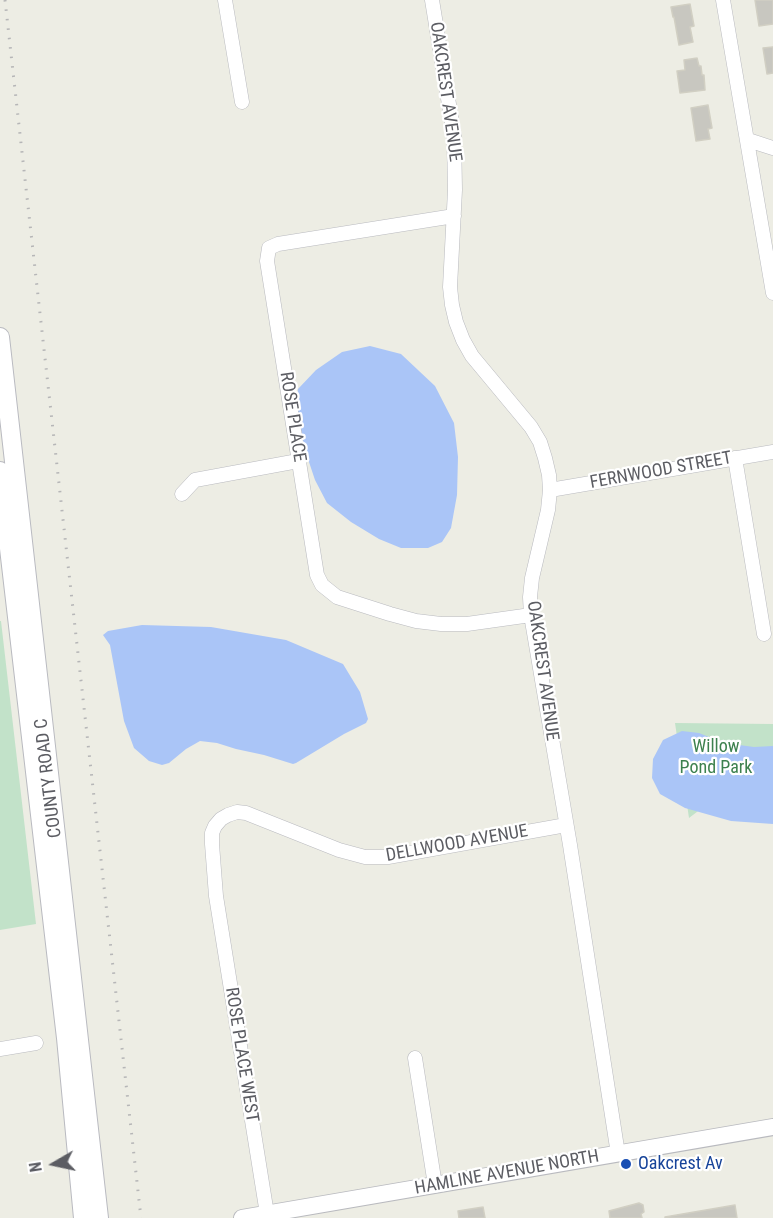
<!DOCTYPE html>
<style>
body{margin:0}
#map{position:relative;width:773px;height:1218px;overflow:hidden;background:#edede4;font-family:"Roboto Condensed",sans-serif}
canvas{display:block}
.north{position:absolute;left:24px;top:1134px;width:60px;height:60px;-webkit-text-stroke:4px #fff;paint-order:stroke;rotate:261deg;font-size:16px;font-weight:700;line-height:24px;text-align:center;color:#5c5d63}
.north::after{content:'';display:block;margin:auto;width:21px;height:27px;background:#5c5d63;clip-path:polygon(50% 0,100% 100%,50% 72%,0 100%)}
</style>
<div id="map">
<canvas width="773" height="1218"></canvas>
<div class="north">N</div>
</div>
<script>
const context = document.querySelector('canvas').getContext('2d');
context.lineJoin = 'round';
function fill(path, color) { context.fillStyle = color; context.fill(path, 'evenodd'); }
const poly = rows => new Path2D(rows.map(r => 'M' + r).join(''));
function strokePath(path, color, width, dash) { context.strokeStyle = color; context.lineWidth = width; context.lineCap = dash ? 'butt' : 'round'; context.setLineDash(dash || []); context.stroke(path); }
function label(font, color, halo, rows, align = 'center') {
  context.font = font + ' "Roboto Condensed",sans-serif'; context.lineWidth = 4.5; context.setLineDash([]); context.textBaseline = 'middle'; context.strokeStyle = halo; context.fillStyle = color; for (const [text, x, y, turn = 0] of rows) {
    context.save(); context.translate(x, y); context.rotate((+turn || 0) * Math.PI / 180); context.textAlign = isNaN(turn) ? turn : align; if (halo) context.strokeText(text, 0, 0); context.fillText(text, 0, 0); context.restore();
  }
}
fill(poly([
 [0,621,1,621,36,924,0,930],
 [675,723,773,724,773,784,727,789,689,818]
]), '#c2e2c9');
fill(poly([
 [370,346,401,354,435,386,454,423,458,457,457,495,451,528,442,542,428,548,401,548,379,539,351,522,327,503,315,480,304,447,296,404,298,389,316,370,342,352],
 [142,625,211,627,286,640,343,664,360,692,368,719,366,723,344,734,296,763,293,764,264,755,236,749,217,743,200,741,186,749,169,763,162,765,149,761,134,748,124,721,110,645,103,635,108,631],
 [682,731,699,733,724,743,754,747,773,746,773,824,731,821,685,808,660,794,652,778,653,759,663,740]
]), '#aac5f7');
const building = poly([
 [755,0,773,0,773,24,759,26,755,0],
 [690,4,694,26,690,27,693,42,679,45,674,17,673,17,671,7,690,4],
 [773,47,773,73,767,74,763,48,773,47],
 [697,58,699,66,701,66,702,75,704,75,705,90,680,93,677,71,685,70,684,60,697,58],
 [708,105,712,128,708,129,710,139,696,141,691,108,708,105],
 [639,1203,643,1205,644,1212,641,1214,642,1218,610,1218,609,1211,639,1203],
 [735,1205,737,1218,665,1218,665,1217,735,1205],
 [483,1207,485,1218,459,1218,458,1211,483,1207]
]);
fill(building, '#c8c7c0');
strokePath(building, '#d1cfc3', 1.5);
const minor = poly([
 [225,0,242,102],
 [432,0,454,135,455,190,450,287,452,305,456,322,463,340,472,356,531,427,540,442,545,458,549,475,550,490,548,510,532,578,530,597,531,615,570,845,618,1154],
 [723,0,773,293],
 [748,140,773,148],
 [454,216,278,244,269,248,267,261,317,575,322,585,337,597,390,614,416,621,441,624,467,624,531,615],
 [735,458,764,634],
 [550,490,773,452],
 [182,494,195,480,298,461],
 [0,1049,36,1043],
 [415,1058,435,1185],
 [267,1214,216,896,212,844,212,833,215,826,221,819,228,815,237,812,246,813,339,850,365,857,388,857,566,825]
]);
const tertiary = poly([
 [242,1218,773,1127]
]);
const secondary = poly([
 [0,337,99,1218],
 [0,471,66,1038,83,1218]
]);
strokePath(minor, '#b9babf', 15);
strokePath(tertiary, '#b9babf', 18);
strokePath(secondary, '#b9bac0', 20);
strokePath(minor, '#fff', 14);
strokePath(tertiary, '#fff', 16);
strokePath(secondary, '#fff', 18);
strokePath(poly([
 [5,0,141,1218]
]), '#b6b6b7', 3, [1.5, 8]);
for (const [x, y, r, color] of [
 [626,1164,6,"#1a4fb4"]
]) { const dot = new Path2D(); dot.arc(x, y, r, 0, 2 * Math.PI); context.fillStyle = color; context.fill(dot); strokePath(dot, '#fff', 2); }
label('18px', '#5c5d63', '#fff', [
 ["OAKCREST AVENUE",445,92,82],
 ["ROSE PLACE",292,417,81],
 ["FERNWOOD STREET",661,471,-10],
 ["OAKCREST AVENUE",542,671,82],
 ["COUNTY ROAD C",49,778,-97],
 ["DELLWOOD AVENUE",457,844,-10],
 ["ROSE PLACE WEST",241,1055,81],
 ["HAMLINE AVENUE NORTH",507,1173,-10]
]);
label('18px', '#3d814e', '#fff', [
 ["Willow",716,747],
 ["Pond Park",716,768]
]);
label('18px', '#164399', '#fff', [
 ["Oakcrest Av",638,1164]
], 'left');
</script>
